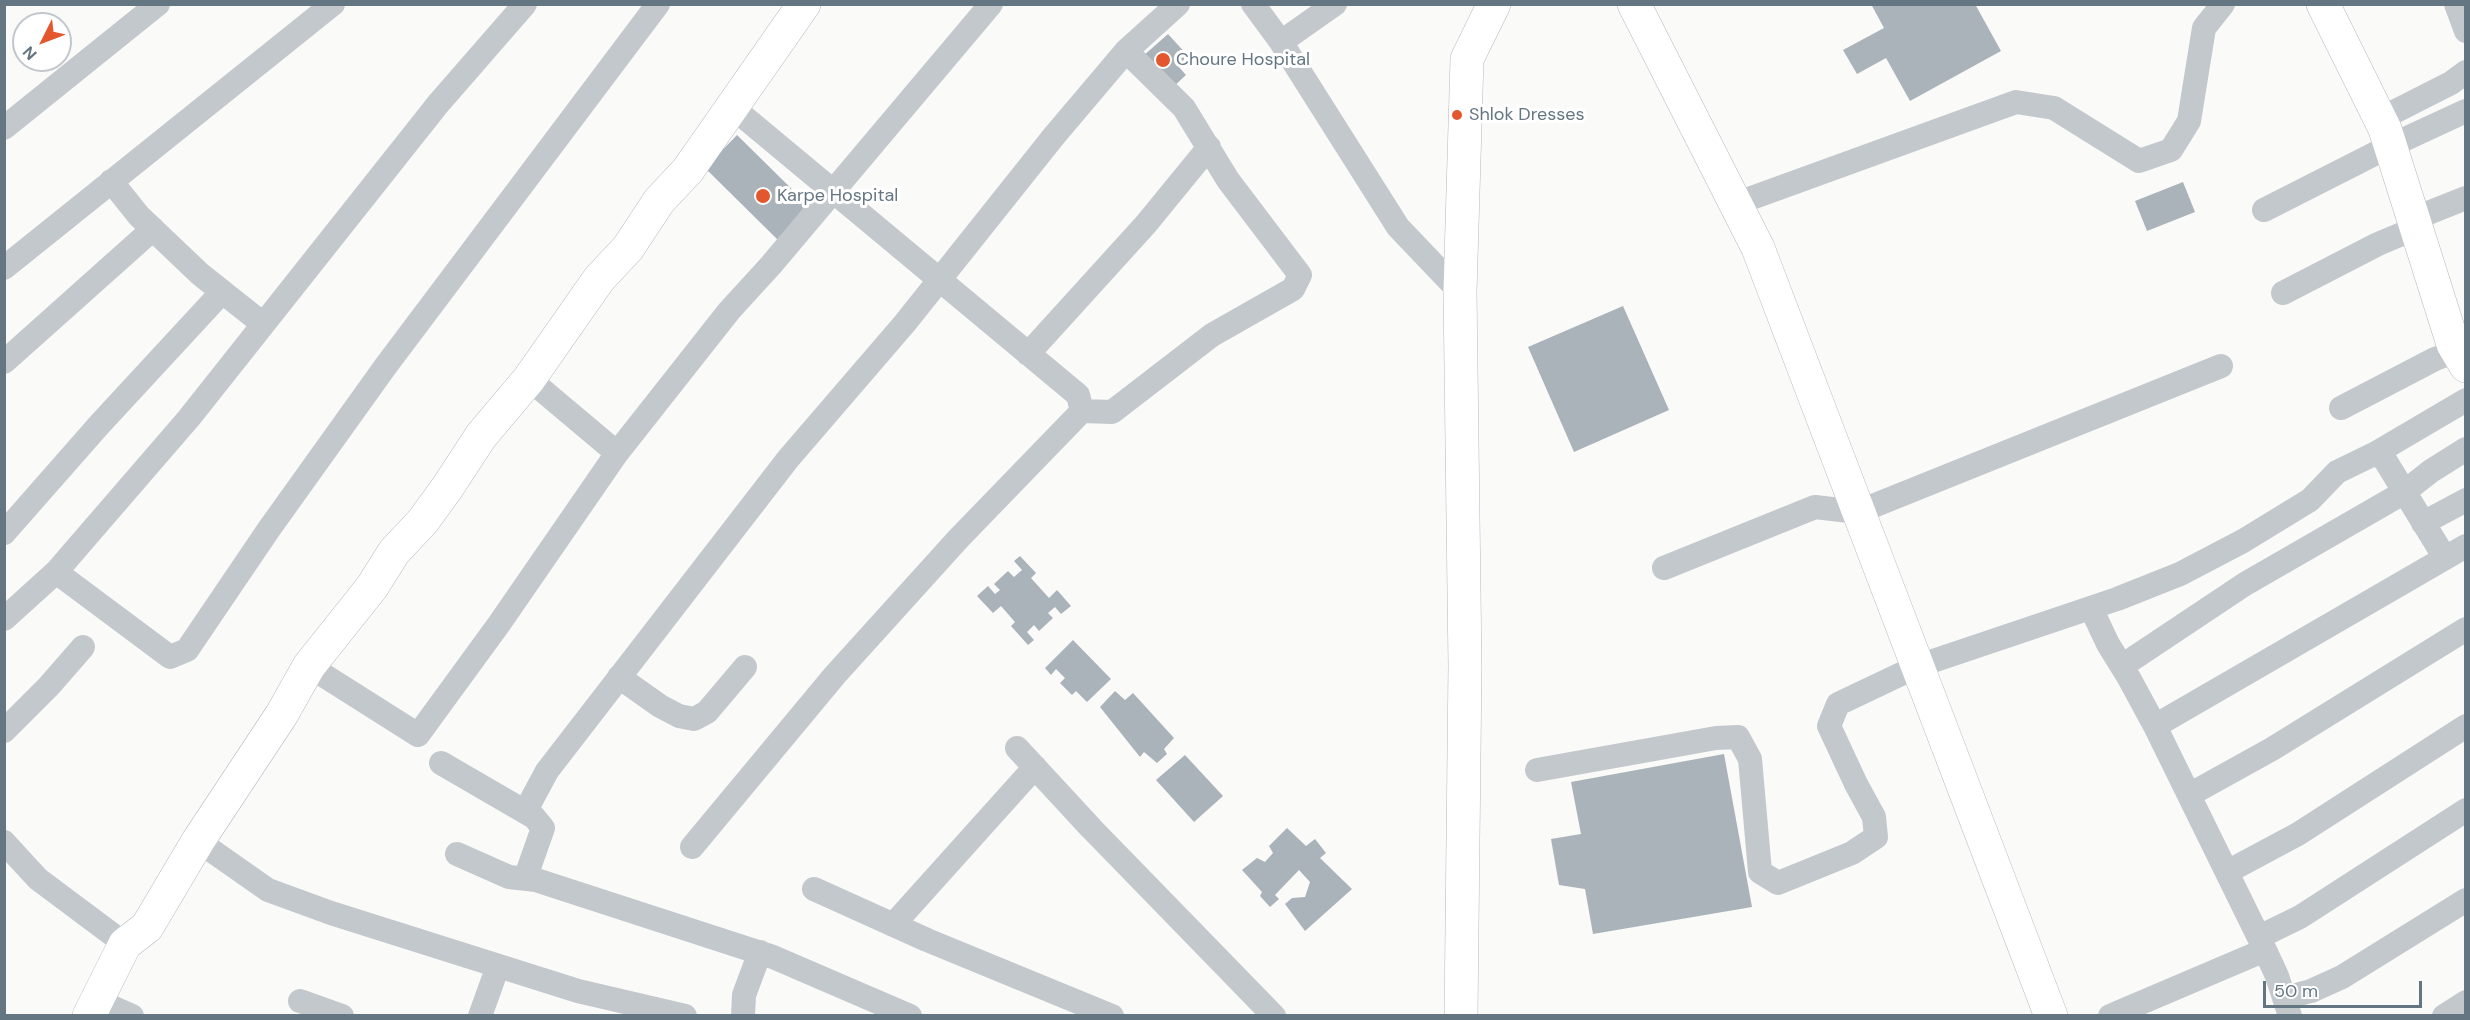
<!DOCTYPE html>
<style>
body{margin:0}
#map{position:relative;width:2470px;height:1020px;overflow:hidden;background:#fafaf8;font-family:"DM Sans",sans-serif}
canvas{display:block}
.frame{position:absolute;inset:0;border:6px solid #657683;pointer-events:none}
.north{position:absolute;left:12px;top:12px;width:60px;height:60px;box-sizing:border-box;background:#fff;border:2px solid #c1c8cd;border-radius:50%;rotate:228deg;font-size:16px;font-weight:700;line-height:24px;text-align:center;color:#657683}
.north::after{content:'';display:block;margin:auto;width:21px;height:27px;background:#e4572e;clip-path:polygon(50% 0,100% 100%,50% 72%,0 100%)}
.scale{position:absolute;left:2263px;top:981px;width:159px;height:27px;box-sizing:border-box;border:3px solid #657683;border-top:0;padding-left:8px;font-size:18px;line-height:21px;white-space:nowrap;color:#657683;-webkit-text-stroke:4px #fff;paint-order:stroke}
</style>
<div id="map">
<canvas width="2470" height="1020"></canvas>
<div class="frame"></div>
<div class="north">N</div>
<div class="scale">50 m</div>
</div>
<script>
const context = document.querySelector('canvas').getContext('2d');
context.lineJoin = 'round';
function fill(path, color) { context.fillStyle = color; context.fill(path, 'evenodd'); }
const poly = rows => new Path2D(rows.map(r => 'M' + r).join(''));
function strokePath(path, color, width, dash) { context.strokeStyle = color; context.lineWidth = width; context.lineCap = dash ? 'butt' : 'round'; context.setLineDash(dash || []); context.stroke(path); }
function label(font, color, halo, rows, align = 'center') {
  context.font = font + ' "DM Sans",sans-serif'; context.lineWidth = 6; context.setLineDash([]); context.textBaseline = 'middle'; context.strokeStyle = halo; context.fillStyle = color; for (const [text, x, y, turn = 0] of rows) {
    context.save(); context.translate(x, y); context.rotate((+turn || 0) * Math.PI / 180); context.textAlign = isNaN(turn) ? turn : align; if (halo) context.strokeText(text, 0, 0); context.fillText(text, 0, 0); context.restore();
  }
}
fill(poly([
 [1871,4,1975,4,2001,51,1910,101,1886,58,1857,74,1843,50,1884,28],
 [1168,34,1188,56,1178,66,1186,75,1172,88,1142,57],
 [737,135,810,207,778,240,705,168],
 [2183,182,2195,212,2147,231,2135,201],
 [1623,306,1669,410,1574,452,1528,347],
 [1020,556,1036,573,1031,578,1049,598,1057,590,1071,606,1061,614,1055,607,1048,613,1053,618,1039,631,1034,625,1027,632,1034,640,1028,645,1011,626,1015,622,1001,606,993,613,977,596,988,586,995,594,1000,590,994,584,1008,571,1014,577,1022,570,1014,561],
 [1073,640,1111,679,1087,702,1076,691,1072,695,1060,683,1065,678,1056,669,1051,675,1045,668],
 [1115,691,1125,700,1133,693,1174,738,1164,749,1167,754,1157,763,1144,752,1140,757,1100,707],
 [1724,754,1752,907,1593,934,1585,889,1559,885,1551,839,1581,834,1571,782],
 [1185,755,1223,796,1194,822,1156,780],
 [1287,828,1306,846,1315,839,1326,853,1320,858,1352,889,1305,931,1285,904,1292,898,1305,897,1310,882,1299,870,1275,895,1279,899,1270,907,1260,896,1262,892,1242,870,1257,858,1265,862,1273,853,1269,846]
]), '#aab3b9');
const secondary = poly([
 [2323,4,2385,129,2453,344,2466,366],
 [89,1016,125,944,147,927,198,841,282,714,309,666,372,587,394,552,423,521,447,488,481,436,529,379,599,279,628,248,659,201,688,170,804,4],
 [1461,1016,1465,666,1460,292,1467,59,1494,4]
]);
const highway = poly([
 [1634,4,1758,248,2051,1016]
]);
strokePath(secondary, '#b3babf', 34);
strokePath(highway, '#b4b9bd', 34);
strokePath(poly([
 [1253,4,1281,42,1398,227,1460,292],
 [2456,4,2466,31],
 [1281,42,1335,4],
 [2380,119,2451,83,2466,72],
 [4,128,158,4],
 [111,181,139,216,200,274,263,324],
 [1735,204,2016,102,2054,108,2139,161,2171,150,2189,121,2204,28,2223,4],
 [2264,210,2390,146,2466,111],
 [2413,219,2466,198],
 [4,268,333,4],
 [2283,293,2378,244,2416,228],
 [1028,354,1146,224,1209,147],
 [4,362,153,229],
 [529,379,617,453],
 [2341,408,2435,359,2457,351],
 [1082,411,1112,412,1212,335,1293,289,1300,275,1228,180,1184,108,1126,51],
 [2376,453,2466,400],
 [2423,523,2466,500],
 [4,533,99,425,222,292],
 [1664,568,1815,507,1858,512,2221,366],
 [56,572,170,657,187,650,269,529,385,367,658,4],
 [2091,608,2108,644,2129,678,2155,726],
 [4,619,56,572,189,418,438,104,525,4],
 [309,666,418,735,499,624,617,453,729,311,771,265,991,4],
 [2122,666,2245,584,2403,493,2431,471,2466,449],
 [619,677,660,706,679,716,694,719,707,712,745,667],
 [4,731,49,686,83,647],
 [1017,748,1091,828,1274,1016],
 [441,763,534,817,543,828,525,879],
 [1537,770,1716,738,1738,737,1750,759,1760,872,1778,883,1852,853,1876,837,1874,817,1856,784,1829,726,1838,704,1918,666,2117,599,2180,574,2243,541,2310,500,2337,472,2376,453,2385,460,2445,558],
 [2189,795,2272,749,2466,629],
 [525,812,547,771,788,459,905,323,1054,136,1126,51,1178,4],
 [198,841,268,890,331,913,578,991,685,1016],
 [4,842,38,879,125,944],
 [692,847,835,675,959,538,1082,411,1078,395,732,107],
 [457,854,509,877,536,880,773,957,910,1016],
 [2227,872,2298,834,2466,726],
 [814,889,927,940,1112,1016],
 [893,925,1035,767],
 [2259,937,2300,917,2466,810],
 [2265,950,2277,976,2290,1016],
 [2284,998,2311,991,2342,977,2466,900],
 [98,1001,132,1016],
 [300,1001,342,1016],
 [480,1016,498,966],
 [743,1016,744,995,760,952],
 [2110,1016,2265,950,2155,726,2466,546],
 [2444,1016,2466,1002]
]), '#c3c8cc', 24);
strokePath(secondary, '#fff', 33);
strokePath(highway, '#fff', 33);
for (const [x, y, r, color] of [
 [1163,60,8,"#e4572e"],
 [1457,115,6,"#e4572e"],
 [763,196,8,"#e4572e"]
]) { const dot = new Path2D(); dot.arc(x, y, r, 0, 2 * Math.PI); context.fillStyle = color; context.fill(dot); strokePath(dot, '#fff', 2); }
label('18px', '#657683', '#fff', [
 ["Choure Hospital",1176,60],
 ["Shlok Dresses",1469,115],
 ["Karpe Hospital",777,196]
], 'left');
</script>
